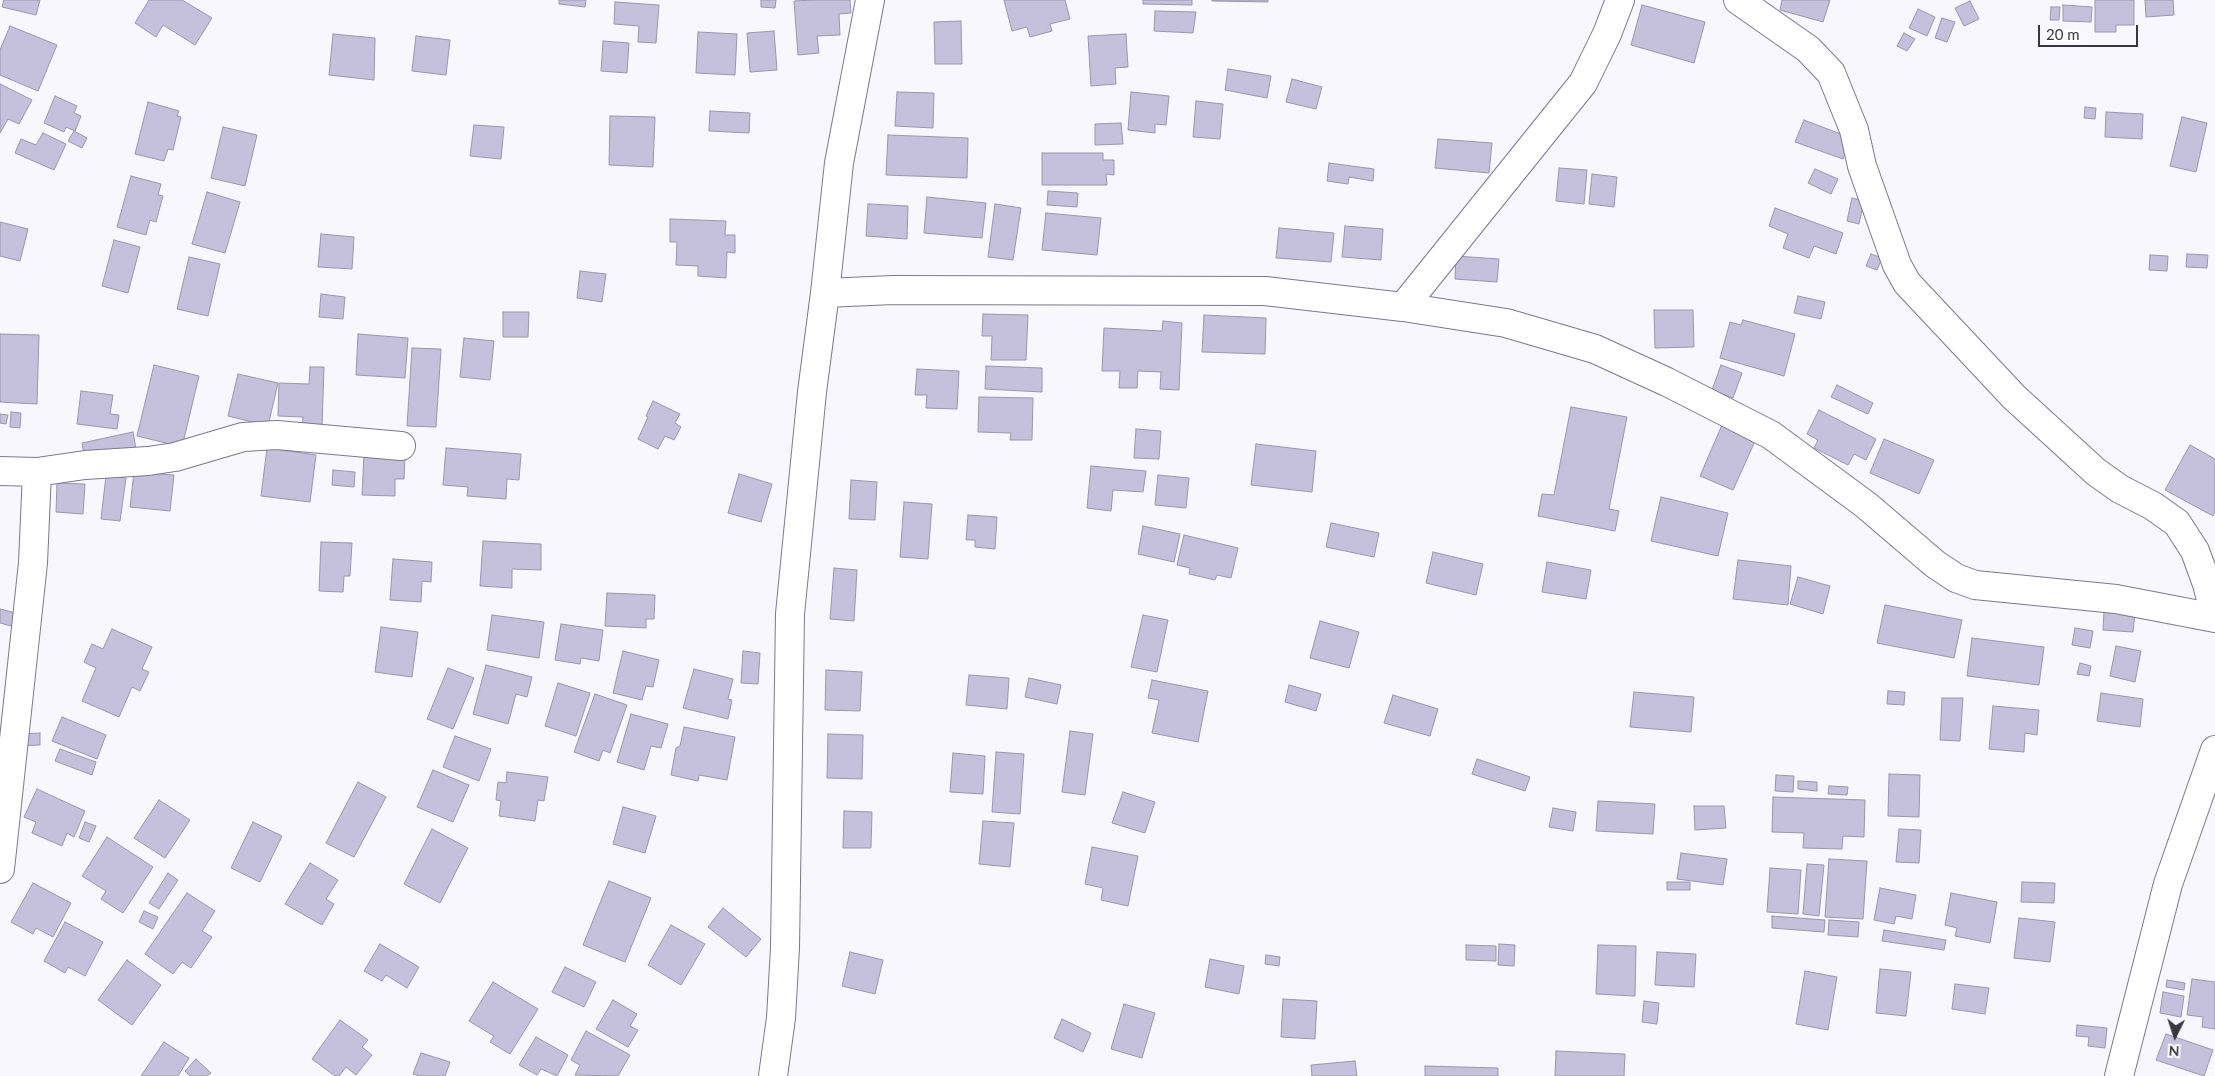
<!DOCTYPE html>
<style>
body{margin:0}
#map{position:relative;width:2215px;height:1076px;overflow:hidden;background:#f8f7fd;font-family:Lato,sans-serif}
canvas{display:block}
.north{position:absolute;left:2150px;top:1011px;width:50px;height:50px;-webkit-text-stroke:4px #fff;paint-order:stroke;rotate:184deg;font-size:14px;font-weight:700;line-height:20px;text-align:center;color:#393741}
.north::after{content:'';display:block;margin:auto;width:18px;height:22px;background:#393741;clip-path:polygon(50% 0,100% 100%,50% 72%,0 100%)}
.scale{position:absolute;left:2038px;top:25px;width:100px;height:22px;box-sizing:border-box;border:2px solid #393741;border-top:0;padding-left:6px;font-size:15px;line-height:18px;white-space:nowrap;color:#393741;-webkit-text-stroke:4px #fff;paint-order:stroke}
</style>
<div id="map">
<canvas width="2215" height="1076"></canvas>
<div class="north">N</div>
<div class="scale">20 m</div>
</div>
<script>
const context = document.querySelector('canvas').getContext('2d');
context.lineJoin = 'round';
function fill(path, color) { context.fillStyle = color; context.fill(path, 'evenodd'); }
const poly = rows => new Path2D(rows.map(r => 'M' + r).join(''));
function strokePath(path, color, width, dash) { context.strokeStyle = color; context.lineWidth = width; context.lineCap = dash ? 'butt' : 'round'; context.setLineDash(dash || []); context.stroke(path); }
const building = poly([
 [4,0,40,0,36,15,2,7,4,0],
 [149,0,182,0,212,18,195,45,163,25,156,37,135,23,149,0],
 [559,0,586,0,585,7,559,4,559,0],
 [761,0,776,0,775,8,761,7,761,0],
 [814,0,850,0,851,13,839,14,840,35,817,36,819,53,798,55,794,1,814,0],
 [1004,0,1065,0,1070,19,1050,24,1052,31,1030,37,1027,27,1012,31,1004,0],
 [1143,0,1192,0,1192,5,1143,4,1143,0],
 [1212,0,1268,0,1268,2,1212,1,1212,0],
 [1782,0,1830,0,1823,22,1780,10,1782,0],
 [2095,0,2134,0,2134,25,2116,25,2116,32,2095,32,2095,0],
 [2145,0,2173,0,2174,15,2146,17,2145,0],
 [1970,1,1979,19,1964,26,1955,8,1970,1],
 [615,2,659,5,656,43,638,42,639,26,614,24,615,2],
 [1642,5,1705,22,1694,63,1631,45,1642,5],
 [2063,5,2092,7,2091,22,2063,21,2063,5],
 [2051,7,2060,7,2059,20,2050,20,2051,7],
 [1918,9,1935,17,1927,36,1909,28,1918,9],
 [1155,11,1196,12,1193,33,1154,31,1155,11],
 [1942,18,1955,22,1947,42,1935,38,1942,18],
 [961,21,962,64,935,64,934,22,961,21],
 [10,26,57,45,38,91,0,75,0,50,10,26],
 [774,31,777,70,750,72,747,33,774,31],
 [698,32,737,34,735,75,696,73,698,32],
 [1904,33,1915,39,1907,51,1897,46,1904,33],
 [333,34,375,38,374,80,329,75,333,34],
 [1126,34,1128,67,1115,68,1116,84,1091,86,1088,36,1126,34],
 [416,36,450,40,446,75,412,71,416,36],
 [603,41,629,43,627,73,601,71,603,41],
 [1228,69,1271,76,1267,98,1225,90,1228,69],
 [1292,79,1322,87,1316,109,1286,102,1292,79],
 [0,84,32,100,19,124,8,119,0,133,0,84],
 [897,92,934,93,933,128,895,126,897,92],
 [1131,92,1169,96,1166,125,1155,124,1155,133,1128,130,1131,92],
 [55,96,77,106,74,113,81,116,75,131,66,127,64,132,44,123,55,96],
 [1196,101,1223,104,1220,139,1193,137,1196,101],
 [148,102,179,111,177,116,181,117,173,150,168,149,164,161,135,154,148,102],
 [2085,107,2096,108,2095,119,2084,118,2085,107],
 [710,111,750,113,749,133,709,131,710,111],
 [2106,112,2143,114,2142,139,2105,137,2106,112],
 [610,116,655,117,653,167,609,165,610,116],
 [2182,117,2207,123,2196,172,2170,166,2182,117],
 [1804,120,1851,138,1843,159,1795,142,1804,120],
 [1121,123,1123,144,1095,145,1095,124,1121,123],
 [474,125,504,127,501,159,470,156,474,125],
 [223,127,257,135,245,186,211,178,223,127],
 [74,131,87,138,82,148,68,141,74,131],
 [43,133,66,144,54,170,15,153,21,139,36,145,43,133],
 [888,135,968,138,967,178,886,175,888,135],
 [1438,139,1492,143,1489,173,1435,168,1438,139],
 [1042,153,1103,153,1103,160,1114,160,1114,175,1106,174,1107,185,1042,185,1042,153],
 [1329,163,1374,169,1373,181,1349,177,1348,184,1327,181,1329,163],
 [1559,168,1587,170,1584,204,1556,201,1559,168],
 [1815,169,1838,179,1831,194,1808,183,1815,169],
 [1592,174,1617,177,1614,207,1589,204,1592,174],
 [131,176,161,184,158,195,163,196,156,222,150,220,146,235,117,227,131,176],
 [1048,191,1078,193,1077,207,1047,205,1048,191],
 [207,192,240,202,225,253,192,244,207,192],
 [927,197,986,203,982,238,924,233,927,197],
 [1852,198,1864,201,1859,224,1847,221,1852,198],
 [868,204,908,206,907,239,866,236,868,204],
 [995,204,1021,208,1013,260,988,257,995,204],
 [1775,208,1843,233,1836,254,1814,246,1809,258,1783,248,1788,234,1769,226,1775,208],
 [1046,213,1101,218,1097,255,1042,250,1046,213],
 [670,219,726,221,725,235,735,235,735,253,727,252,726,278,698,276,698,266,676,265,677,242,670,242,670,219],
 [0,222,28,229,20,261,0,256,0,222],
 [1345,226,1383,229,1381,260,1342,257,1345,226],
 [1279,228,1334,233,1331,262,1276,258,1279,228],
 [321,234,354,237,352,269,318,267,321,234],
 [114,240,140,247,128,293,102,286,114,240],
 [1871,254,1882,258,1877,270,1866,266,1871,254],
 [2187,254,2208,255,2207,268,2186,267,2187,254],
 [2150,255,2168,256,2167,271,2149,270,2150,255],
 [1456,256,1499,259,1497,282,1455,279,1456,256],
 [189,257,220,264,208,316,177,309,189,257],
 [580,271,606,274,602,302,577,298,580,271],
 [321,294,345,297,343,319,319,317,321,294],
 [1798,296,1825,302,1821,319,1794,313,1798,296],
 [1654,310,1693,310,1694,347,1655,348,1654,310],
 [503,312,529,312,528,337,503,337,503,312],
 [983,314,1028,315,1026,360,991,360,992,336,982,336,983,314],
 [1204,315,1266,318,1265,354,1202,352,1204,315],
 [1743,320,1795,334,1784,376,1720,358,1730,322,1741,325,1743,320],
 [1163,321,1182,323,1179,390,1160,389,1161,372,1138,371,1137,388,1119,388,1120,371,1102,371,1104,328,1162,331,1163,321],
 [0,334,39,335,37,404,0,402,0,334],
 [358,334,408,338,405,378,356,375,358,334],
 [464,338,494,341,490,380,460,377,464,338],
 [412,348,441,349,436,427,407,426,412,348],
 [154,365,199,376,182,447,137,436,154,365],
 [1721,365,1742,373,1733,398,1712,390,1721,365],
 [986,366,1042,368,1042,392,985,389,986,366],
 [310,367,324,367,322,427,302,426,303,417,278,416,279,383,309,384,310,367],
 [917,369,959,371,957,409,926,408,927,395,915,395,917,369],
 [238,374,278,383,268,426,228,416,238,374],
 [1837,385,1873,403,1868,414,1831,397,1837,385],
 [81,391,113,395,110,414,119,415,117,429,77,424,81,391],
 [979,397,1033,398,1032,440,1010,440,1011,433,978,432,979,397],
 [653,401,680,414,675,423,681,427,674,440,665,436,658,449,638,439,648,417,646,416,653,401],
 [1571,407,1627,417,1609,509,1619,511,1615,531,1538,516,1542,494,1554,495,1571,407],
 [1819,410,1876,439,1866,460,1854,454,1848,465,1814,448,1818,440,1807,434,1819,410],
 [11,412,21,413,20,428,10,427,11,412],
 [0,414,8,415,6,424,0,423,0,414],
 [1722,425,1756,439,1733,490,1700,476,1722,425],
 [1136,429,1161,431,1159,459,1134,458,1136,429],
 [133,432,136,449,85,460,82,443,133,432],
 [1884,439,1934,460,1919,494,1870,473,1884,439],
 [1256,444,1316,451,1312,492,1251,485,1256,444],
 [2190,445,2215,459,2215,512,2213,516,2165,490,2190,445],
 [267,448,316,455,310,502,261,496,267,448],
 [446,448,521,454,519,480,507,479,506,499,467,496,468,487,443,485,446,448],
 [364,454,405,456,404,479,395,479,395,496,362,495,364,454],
 [1091,466,1146,471,1143,492,1113,490,1111,511,1087,508,1091,466],
 [333,470,355,472,354,487,332,485,333,470],
 [134,472,174,475,170,511,130,507,134,472],
 [739,474,772,484,761,522,728,513,739,474],
 [1158,475,1189,478,1186,508,1155,505,1158,475],
 [106,476,126,478,120,521,101,519,106,476],
 [851,480,877,482,875,520,849,519,851,480],
 [57,483,85,484,83,514,56,512,57,483],
 [1661,497,1728,513,1718,556,1651,541,1661,497],
 [904,502,932,504,928,559,900,557,904,502],
 [968,515,997,517,995,549,975,547,975,540,966,540,968,515],
 [1331,523,1379,533,1374,557,1326,547,1331,523],
 [1143,526,1180,534,1174,562,1138,554,1143,526],
 [1184,535,1238,548,1231,578,1217,575,1215,580,1189,574,1190,568,1177,565,1184,535],
 [483,541,541,544,541,570,512,569,512,588,480,586,483,541],
 [321,542,352,543,350,576,344,576,343,592,319,591,321,542],
 [1433,552,1483,564,1476,595,1426,583,1433,552],
 [393,559,432,562,431,582,422,581,421,602,390,600,393,559],
 [1738,560,1791,566,1788,605,1733,599,1738,560],
 [1547,562,1591,570,1586,599,1542,592,1547,562],
 [834,568,857,570,854,621,830,619,834,568],
 [1798,577,1830,586,1823,614,1790,604,1798,577],
 [607,593,655,595,654,619,646,619,646,628,605,626,607,593],
 [1885,605,1962,620,1954,658,1877,643,1885,605],
 [0,609,23,615,19,628,0,623,0,609],
 [2104,611,2135,612,2133,632,2103,630,2104,611],
 [492,615,544,622,539,658,487,650,492,615],
 [1143,615,1168,620,1157,672,1131,667,1143,615],
 [1320,621,1359,632,1349,668,1310,658,1320,621],
 [561,624,603,630,599,661,581,658,580,664,555,660,561,624],
 [381,627,418,632,412,677,375,672,381,627],
 [2075,628,2093,631,2090,648,2072,645,2075,628],
 [112,629,152,647,142,669,149,672,140,691,132,687,119,717,82,701,96,668,84,662,92,644,103,649,112,629],
 [1972,638,2044,647,2039,685,1967,676,1972,638],
 [2116,646,2141,651,2135,682,2110,676,2116,646],
 [623,651,659,660,653,687,646,686,642,700,613,693,623,651],
 [743,651,760,653,758,684,741,683,743,651],
 [2080,663,2091,666,2089,676,2077,674,2080,663],
 [486,665,532,677,527,697,516,694,508,724,473,714,486,665],
 [448,668,474,678,453,729,427,719,448,668],
 [694,669,733,679,728,699,732,700,728,719,683,708,694,669],
 [826,670,862,672,860,711,825,710,826,670],
 [969,675,1009,678,1007,709,966,705,969,675],
 [1029,678,1061,685,1057,704,1025,697,1029,678],
 [1152,680,1208,691,1198,742,1152,733,1159,700,1148,698,1152,680],
 [558,683,590,693,576,736,545,726,558,683],
 [1289,685,1321,694,1316,711,1285,702,1289,685],
 [1888,691,1905,692,1904,705,1887,704,1888,691],
 [1634,692,1694,697,1691,732,1630,727,1634,692],
 [2101,693,2143,699,2140,727,2097,721,2101,693],
 [595,694,627,705,610,753,603,750,599,761,574,752,595,694],
 [1393,695,1438,709,1430,736,1384,723,1393,695],
 [1942,698,1963,698,1960,741,1940,740,1942,698],
 [1993,706,2039,710,2037,735,2025,733,2024,752,1989,749,1993,706],
 [631,714,668,724,661,748,651,746,644,770,617,762,631,714],
 [62,717,106,735,97,759,52,741,62,717],
 [684,727,735,737,727,780,699,775,698,781,671,775,676,748,680,746,684,727],
 [1070,731,1093,734,1085,795,1062,792,1070,731],
 [40,733,40,745,18,746,18,734,40,733],
 [828,734,863,735,862,779,827,778,828,734],
 [455,736,491,749,479,781,443,767,455,736],
 [60,749,96,762,92,775,55,761,60,749],
 [996,752,1024,754,1020,814,992,812,996,752],
 [953,753,985,756,983,794,950,792,953,753],
 [1477,759,1530,777,1525,791,1472,774,1477,759],
 [433,770,469,785,453,822,417,807,433,770],
 [507,772,548,777,544,801,538,800,535,821,499,816,501,801,496,800,498,782,506,783,507,772],
 [1889,774,1920,775,1919,817,1888,816,1889,774],
 [1776,775,1794,776,1793,792,1775,791,1776,775],
 [1798,781,1817,782,1817,791,1798,789,1798,781],
 [358,782,386,797,354,857,326,843,358,782],
 [1829,786,1848,787,1847,795,1828,794,1829,786],
 [37,789,85,811,74,837,67,833,62,846,32,833,36,822,24,817,37,789],
 [1123,792,1155,802,1145,833,1112,823,1123,792],
 [1773,797,1865,800,1864,837,1843,836,1842,849,1803,848,1804,833,1772,832,1773,797],
 [159,800,190,820,165,858,134,838,159,800],
 [1598,801,1655,804,1653,834,1596,831,1598,801],
 [1694,806,1724,806,1726,828,1695,830,1694,806],
 [623,807,656,816,645,853,613,844,623,807],
 [1553,808,1576,812,1573,831,1549,827,1553,808],
 [844,811,872,812,871,848,843,848,844,811],
 [983,821,1014,823,1010,867,979,864,983,821],
 [85,822,96,826,89,842,79,838,85,822],
 [253,822,282,836,260,882,231,868,253,822],
 [432,829,468,848,440,903,404,884,432,829],
 [1899,829,1921,830,1919,863,1896,862,1899,829],
 [107,837,153,867,123,913,101,899,106,891,82,876,107,837],
 [1092,847,1138,856,1128,906,1101,900,1103,888,1085,884,1092,847],
 [1681,853,1727,859,1723,885,1677,879,1681,853],
 [1829,859,1867,861,1863,919,1825,917,1829,859],
 [310,863,338,880,326,899,334,904,322,925,285,904,310,863],
 [1807,864,1824,865,1819,916,1803,914,1807,864],
 [1770,868,1801,870,1798,914,1767,912,1770,868],
 [168,873,178,880,159,909,149,903,168,873],
 [609,881,651,898,625,962,583,945,609,881],
 [1667,882,1690,882,1690,890,1667,890,1667,882],
 [2022,882,2055,883,2054,903,2021,902,2022,882],
 [33,883,71,903,53,937,36,928,33,934,11,922,33,883],
 [1880,888,1916,895,1912,919,1896,916,1894,924,1874,920,1880,888],
 [187,893,215,911,202,931,212,937,191,968,182,962,173,974,145,954,187,893],
 [1951,893,1997,902,1990,943,1955,936,1957,928,1945,925,1951,893],
 [723,908,761,939,746,957,708,927,723,908],
 [144,911,158,917,153,929,139,922,144,911],
 [1772,916,1825,920,1824,932,1772,928,1772,916],
 [2019,918,2055,922,2050,962,2014,958,2019,918],
 [1829,920,1859,922,1858,937,1828,935,1829,920],
 [65,922,103,942,85,976,68,967,65,973,44,961,65,922],
 [671,925,705,944,681,985,648,965,671,925],
 [1884,930,1946,940,1944,950,1882,941,1884,930],
 [380,944,419,967,407,988,386,975,382,981,364,971,380,944],
 [1499,944,1515,945,1514,966,1498,965,1499,944],
 [1466,945,1496,946,1496,961,1466,960,1466,945],
 [1598,945,1636,946,1635,996,1596,994,1598,945],
 [850,952,883,960,875,994,842,986,850,952],
 [1657,952,1696,954,1694,987,1655,985,1657,952],
 [1266,955,1280,957,1279,966,1265,964,1266,955],
 [1210,959,1244,966,1239,994,1205,987,1210,959],
 [127,960,161,985,132,1025,98,1000,127,960],
 [565,967,596,982,584,1007,552,992,565,967],
 [1880,969,1911,972,1906,1016,1876,1013,1880,969],
 [1805,971,1837,977,1828,1030,1796,1024,1805,971],
 [2192,979,2215,982,2215,1029,2202,1027,2203,1017,2187,1015,2192,979],
 [2167,980,2185,983,2184,990,2166,987,2167,980],
 [493,982,538,1009,510,1054,490,1042,494,1036,469,1021,493,982],
 [1955,984,1989,988,1985,1014,1952,1009,1955,984],
 [2163,992,2184,996,2181,1017,2160,1013,2163,992],
 [1283,999,1317,1001,1315,1039,1281,1037,1283,999],
 [613,1000,637,1014,630,1026,638,1030,628,1047,596,1029,613,1000],
 [1644,1001,1659,1003,1657,1024,1642,1022,1644,1001],
 [1124,1004,1155,1013,1142,1058,1111,1049,1124,1004],
 [1062,1019,1091,1033,1083,1052,1054,1038,1062,1019],
 [340,1020,368,1040,362,1047,372,1055,356,1075,346,1067,339,1076,335,1076,312,1059,340,1020],
 [2077,1025,2107,1028,2105,1048,2088,1046,2089,1037,2076,1036,2077,1025],
 [586,1031,630,1055,618,1076,575,1075,580,1065,571,1060,586,1031],
 [2166,1034,2213,1050,2204,1076,2156,1060,2166,1034],
 [536,1037,568,1055,557,1076,541,1069,537,1075,519,1065,536,1037],
 [164,1042,189,1058,178,1076,141,1076,164,1042],
 [1556,1051,1625,1054,1624,1076,1555,1076,1556,1051],
 [421,1053,450,1062,445,1076,420,1076,413,1074,421,1053],
 [196,1059,211,1073,207,1076,190,1076,185,1071,196,1059],
 [1355,1061,1357,1076,1312,1076,1311,1065,1355,1061],
 [1425,1066,1498,1068,1498,1076,1425,1076,1425,1066]
]);
fill(building, '#c5c0db');
strokePath(building, '#9b96af', 1);
const minor = poly([
 [1738,0,1808,49,1831,73,1854,130,1862,166,1897,265,1907,283,2014,397,2096,472,2120,489,2153,506,2177,523,2195,551,2207,584,2215,615],
 [825,293,839,163,870,0],
 [1403,307,1583,83,1607,34,1620,0],
 [0,471,37,472,85,465,148,461,175,457,243,437,277,435,401,446],
 [0,869,33,563,37,472],
 [773,1076,781,1018,785,948,790,614,812,392,825,293,893,290,1265,291,1403,307,1506,323,1595,349,1667,382,1771,435,1866,505,1935,564,1956,578,1975,585,2116,599,2215,618],
 [2119,1076,2168,884,2215,750]
]);
strokePath(minor, '#7d7890', 30);
strokePath(minor, '#fff', 28);
</script>
